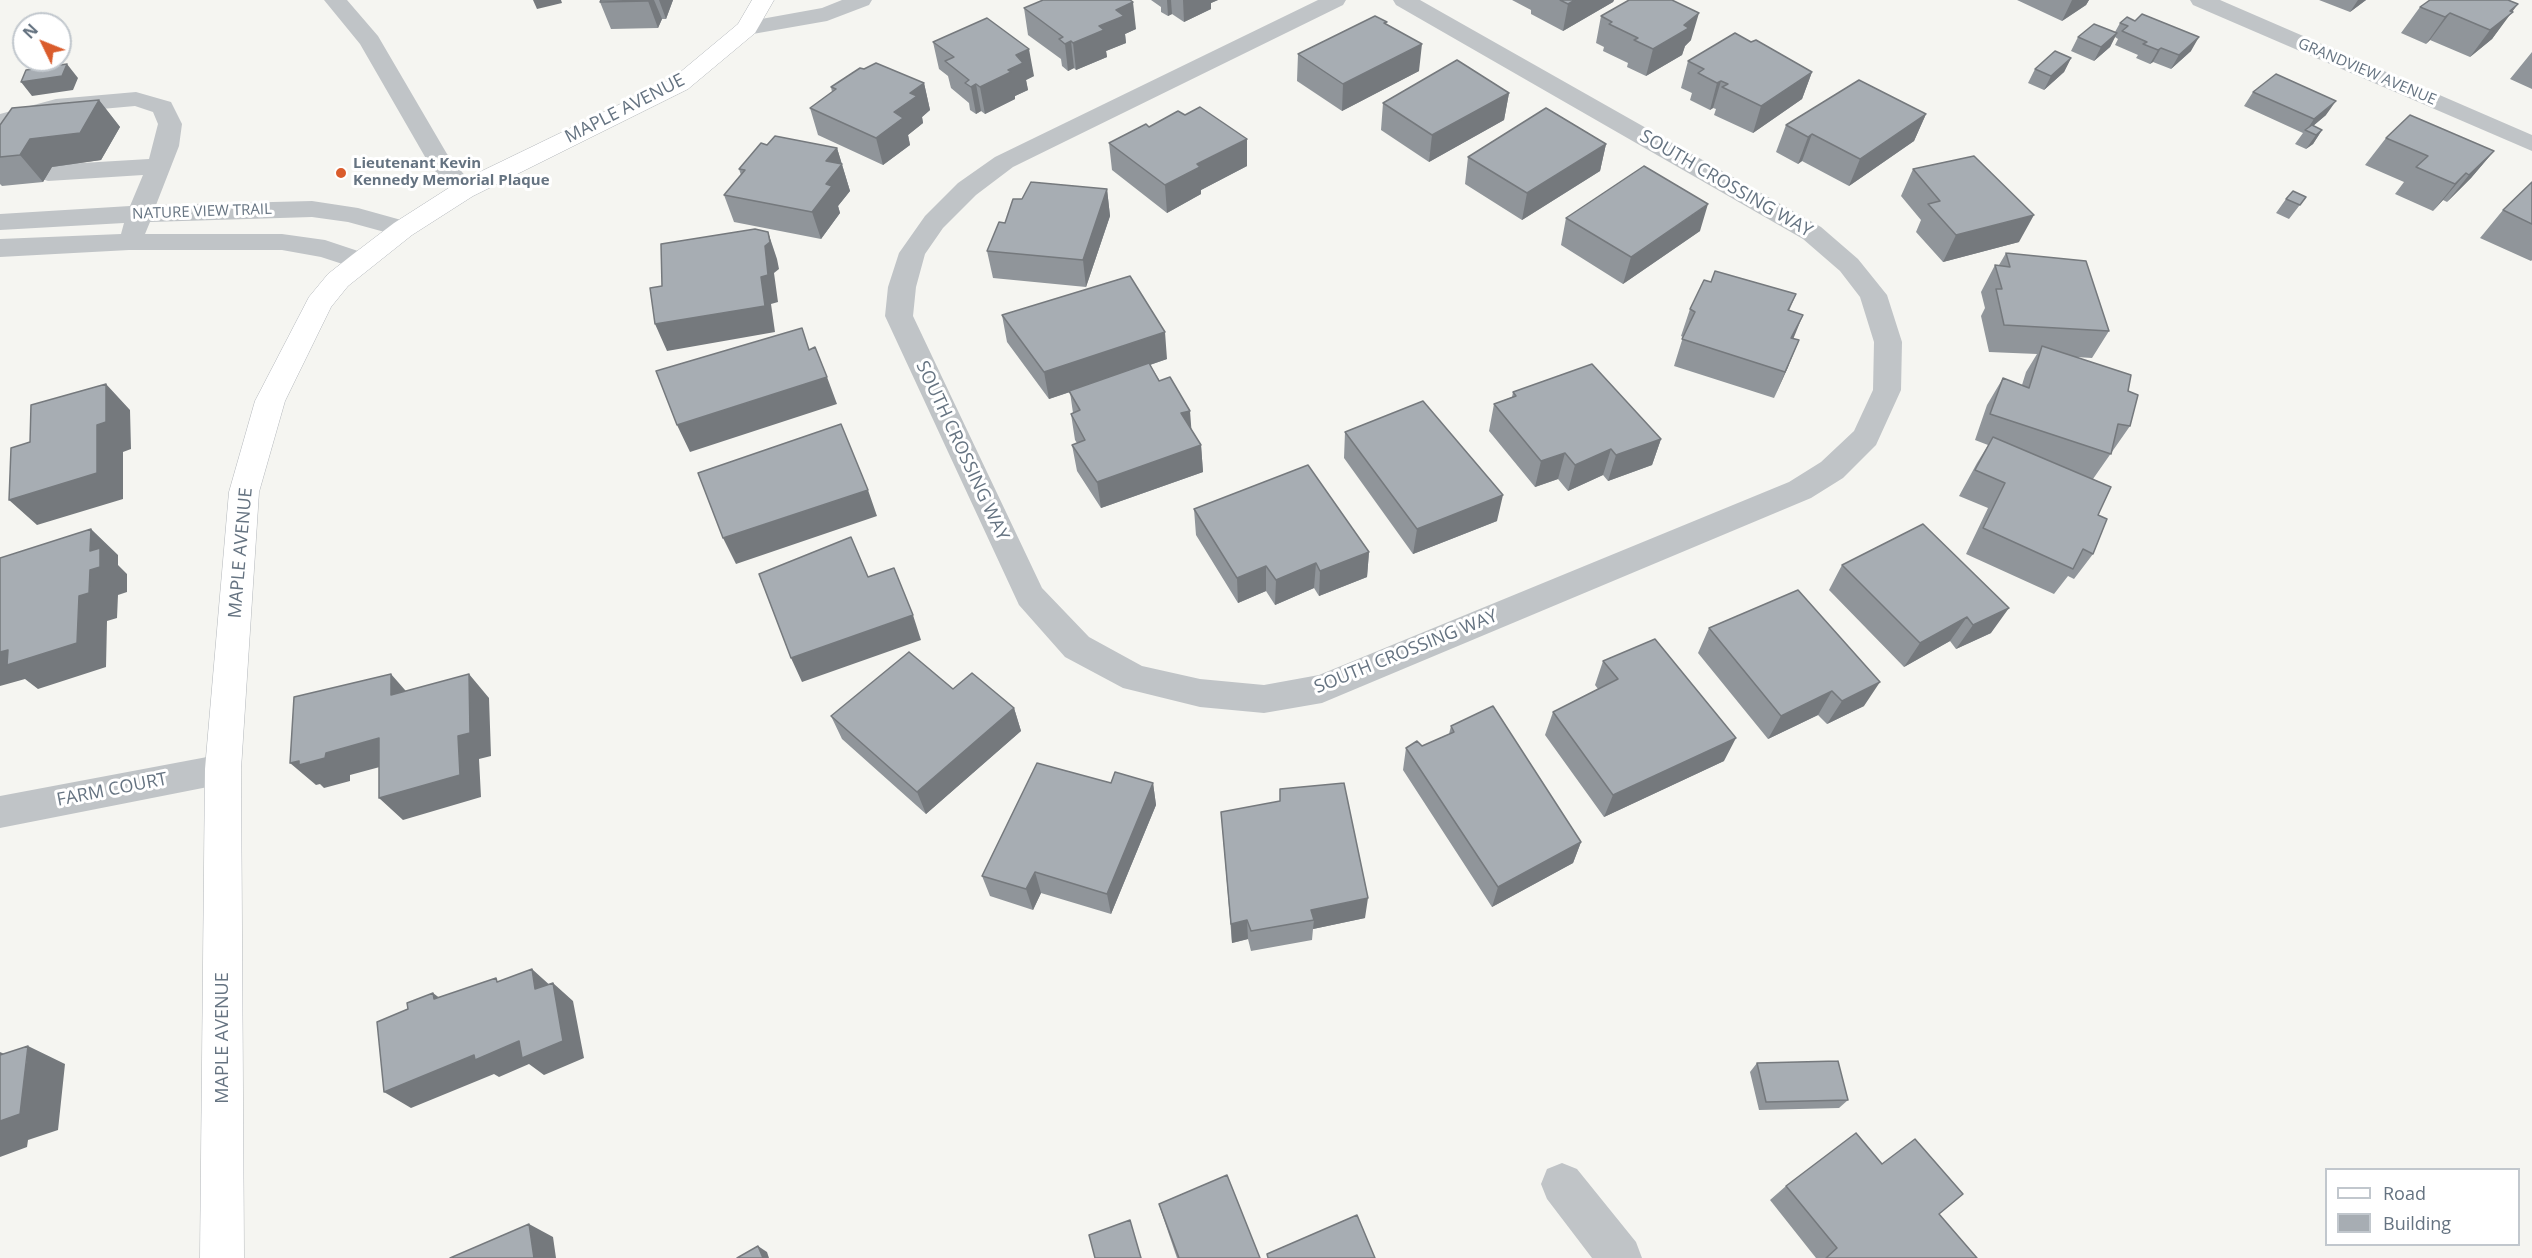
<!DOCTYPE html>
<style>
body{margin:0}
#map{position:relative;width:2532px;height:1258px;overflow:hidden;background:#f5f5f1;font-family:"Open Sans",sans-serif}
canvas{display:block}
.legend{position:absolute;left:2325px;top:1168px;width:195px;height:78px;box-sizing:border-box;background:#fff;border:2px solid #c1c7cd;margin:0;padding:8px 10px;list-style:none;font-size:18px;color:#657381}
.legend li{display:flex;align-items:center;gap:12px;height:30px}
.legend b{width:30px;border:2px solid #c1c7cd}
.north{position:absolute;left:12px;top:12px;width:60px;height:60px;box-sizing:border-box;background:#fff;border:2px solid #c1c7cd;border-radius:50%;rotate:313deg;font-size:16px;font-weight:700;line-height:24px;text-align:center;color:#657381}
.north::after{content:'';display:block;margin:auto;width:21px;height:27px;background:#da5c2c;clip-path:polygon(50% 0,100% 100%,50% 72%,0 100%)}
</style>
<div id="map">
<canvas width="2532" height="1258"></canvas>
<ul class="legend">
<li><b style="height:8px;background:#fff"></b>Road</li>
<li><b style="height:16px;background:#a7adb3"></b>Building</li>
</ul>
<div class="north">N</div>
</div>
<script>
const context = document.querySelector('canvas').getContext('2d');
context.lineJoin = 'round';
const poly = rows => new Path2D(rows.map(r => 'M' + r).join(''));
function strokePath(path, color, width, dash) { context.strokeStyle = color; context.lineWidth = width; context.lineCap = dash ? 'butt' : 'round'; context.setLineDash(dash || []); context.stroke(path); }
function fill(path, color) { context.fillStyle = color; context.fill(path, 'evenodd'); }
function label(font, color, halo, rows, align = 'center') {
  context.font = font + ' "Open Sans",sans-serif'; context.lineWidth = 6; context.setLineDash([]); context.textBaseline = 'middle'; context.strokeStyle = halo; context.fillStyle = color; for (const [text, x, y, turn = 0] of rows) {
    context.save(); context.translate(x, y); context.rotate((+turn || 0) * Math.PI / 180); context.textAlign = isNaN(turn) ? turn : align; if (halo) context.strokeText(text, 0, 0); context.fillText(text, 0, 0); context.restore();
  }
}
const major = poly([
 [752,0,774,0,755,33,688,89,473,196,412,235,348,286,331,307,285,401,259,492,241,769,244,1258,200,1258,205,769,229,492,255,401,309,297,328,274,352,255,394,223,455,184,672,79,738,24,752,0]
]);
strokePath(major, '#b3b7bb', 1);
fill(poly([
 [324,0,347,0,378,36,447,154,477,190,473,196,464,198,455,196,428,162,360,44,324,0],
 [842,0,872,0,869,5,827,21,747,35,739,33,736,28,739,23,822,8,842,0],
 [1318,0,1346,0,1343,5,1013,167,976,195,943,228,925,254,916,287,913,316,1042,588,1089,637,1142,666,1200,679,1264,685,1319,675,1789,482,1821,462,1854,431,1873,390,1874,342,1860,297,1840,271,1803,239,1396,5,1393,0,1420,0,1821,227,1858,259,1887,295,1902,342,1901,390,1876,445,1843,478,1811,498,1322,703,1264,713,1200,707,1123,688,1065,657,1019,605,885,316,888,287,899,253,925,216,958,183,995,157,1318,0],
 [2190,0,2220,0,2532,135,2532,151,2193,5,2190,0],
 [136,92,171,102,182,124,179,146,156,205,312,201,358,208,412,223,416,229,412,235,403,237,348,222,312,217,150,222,145,234,282,234,325,240,370,255,374,261,370,267,361,270,321,257,282,250,129,250,0,257,0,239,121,234,124,223,0,230,0,214,130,206,143,175,48,181,39,178,35,173,39,168,48,165,149,159,158,124,153,112,135,106,57,113,0,128,0,114,56,99,136,92],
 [223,754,236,758,241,769,236,780,223,784,0,828,0,796,223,754],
 [1562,1163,1577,1169,1636,1242,1642,1258,1592,1258,1547,1199,1541,1184,1547,1169,1562,1163]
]), '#c0c4c7');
fill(major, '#fff');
fill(poly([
 [601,0,673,0,666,19,662,19,658,28,611,29,600,2],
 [1151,0,1218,0,1211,3,1211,9,1184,22,1172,14,1168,16,1161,12,1161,7],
 [1512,0,1614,0,1613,2,1563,31,1531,14,1531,10],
 [2017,0,2089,0,2086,5,2062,21],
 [2319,0,2366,0,2350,12],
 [2420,7,2512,11,2492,39,2470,57,2430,40,2426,44,2401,33],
 [1024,8,1136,29,1125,34,1126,43,1106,51,1107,57,1076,70,1074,68,1068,71,1062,66,1061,59,1028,35],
 [1601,16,1691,40,1685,46,1682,55,1646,76,1627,67,1628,63,1603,51,1604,47,1596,43],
 [2120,23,2191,51,2171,69,2153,62,2150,64,2136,58,2138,55,2115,45,2118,39,2115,37,2110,47,2094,61,2071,51,2078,37,2115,32],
 [1387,25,1419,71,1342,111,1297,81,1298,54],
 [933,42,1034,76,1026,80,1028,90,1015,96,1015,99,985,114,981,111,976,114,970,110,969,103,951,88,948,76,939,69],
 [2532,52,2532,89,2510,79],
 [2071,58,2064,72,2044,90,2028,83,2035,69],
 [1688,61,1812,72,1802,99,1753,133,1714,115,1716,109,1713,108,1710,110,1690,100,1692,93,1681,88],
 [864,69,924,83,930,110,922,117,923,123,908,135,910,145,883,165,818,135,810,108,832,92,831,87],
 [2253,92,2326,115,2313,126,2322,130,2313,144,2306,149,2295,144,2303,133,2244,106],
 [1509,93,1504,120,1429,162,1381,130,1383,103],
 [99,100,120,127,101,160,52,167,43,182,2,186,0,184,0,125],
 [1926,114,1914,141,1849,186,1802,161,1798,164,1776,152,1786,125],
 [1149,127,1247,166,1201,190,1201,194,1167,213,1112,170,1109,143],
 [2386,138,2494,151,2471,178,2447,202,2443,200,2433,211,2395,194,2404,182,2365,165],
 [1606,144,1600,171,1522,220,1465,184,1468,157],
 [767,145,837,148,850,191,838,206,840,213,821,239,734,222,724,195,741,175,739,169],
 [1913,169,2019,242,1943,262,1916,232,1921,220,1901,196],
 [2532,182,2532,260,2531,261,2480,238,2503,210],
 [1107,189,1110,216,1086,287,993,278,987,251,1005,223],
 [2306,197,2289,219,2276,213,2286,199],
 [1566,218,1700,231,1623,284,1561,245],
 [2006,253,2109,331,2092,358,2076,357,2128,391,2130,426,2093,479,2098,515,2093,554,2074,579,2068,576,2054,594,1966,554,1988,508,1959,496,1977,463,1988,445,1975,440,1987,405,2003,378,2022,385,2026,372,2037,354,1989,352,1981,316,1985,308,1981,292,1995,265,1999,265],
 [1711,282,1796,294,1789,311,1793,339,1788,367,1774,398,1674,366,1683,337,1681,336,1690,309],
 [1002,315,1167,359,1150,365,1201,445,1203,472,1101,508,1077,471,1072,445,1077,443,1075,440,1071,414,1073,413,1070,392,1049,399,1007,342],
 [1513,392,1661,439,1652,465,1608,481,1603,475,1568,491,1558,479,1535,487,1489,431,1494,404,1512,397],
 [1345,432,1497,521,1413,554,1344,458],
 [1194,509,1369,552,1367,577,1319,596,1314,588,1275,605,1266,591,1238,603,1196,535],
 [1923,524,1991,633,1956,649,1950,641,1904,667,1829,590,1842,565],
 [1709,628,1864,706,1827,724,1818,715,1768,739,1698,653],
 [1603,661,1724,761,1604,817,1545,735,1553,712,1598,689,1595,685],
 [1014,708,1021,731,926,814,842,739,831,716],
 [1451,726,1581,842,1573,863,1492,907,1403,770,1406,748,1422,746,1449,734],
 [1111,783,1153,783,1156,805,1111,914,1041,893,1033,910,990,896,982,876],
 [1221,812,1365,918,1313,929,1312,940,1251,951,1248,939,1232,943],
 [1757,1063,1848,1100,1839,1108,1759,1110,1750,1072],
 [1882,1164,1939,1214,1977,1258,1816,1258,1770,1200,1786,1186],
 [1159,1204,1260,1258,1177,1258,1163,1217]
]), '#90959a');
fill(poly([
 [533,0,561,0,562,3,537,9],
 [649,0,654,0,662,19,658,28,648,1],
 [659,0,673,0,666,19],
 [1167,0,1171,0,1172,14,1168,16],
 [1183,0,1218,0,1211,3,1211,9,1184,22],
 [1575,0,1614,0,1613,2,1563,31,1568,4],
 [2072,0,2089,0,2086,5,2062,21],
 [2358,0,2366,0,2350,12],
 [1133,2,1136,29,1125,34,1126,43,1106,51,1107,57,1076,70,1073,43,1099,26,1116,10],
 [2518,4,2492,39,2470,57,2490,30],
 [1699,13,1691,40,1685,46,1682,55,1646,76,1653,49],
 [2450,13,2430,40,2426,44,2445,17],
 [2117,33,2110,47,2094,61,2101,47],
 [2199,37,2191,51,2171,69,2179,55],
 [1071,41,1074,68,1068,71,1065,44],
 [1422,44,1419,71,1342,111,1343,84],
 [2161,48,2153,62,2150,64,2158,50],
 [1029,49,1034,76,1026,80,1028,90,1015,96,1015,99,985,114,980,87,1008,70,1016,55],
 [2071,58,2064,72,2044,90,2051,76],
 [67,64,78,78,73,90,32,96,21,82],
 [1812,72,1802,99,1753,133,1761,106],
 [1721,81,1713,108,1710,110,1717,83],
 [924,83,930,110,922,117,923,123,908,135,910,145,883,165,876,138,894,112,910,93],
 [976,84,981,111,976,114,971,87],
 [1509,93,1504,120,1429,162,1432,135],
 [99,100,120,127,101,160,52,167,43,182,20,155,30,139],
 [2336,101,2326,115,2307,131,2306,131,2314,119],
 [1926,114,1914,141,1849,186,1860,159],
 [2322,130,2313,144,2306,149,2316,135],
 [1812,134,1802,161,1798,164,1808,137],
 [1247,139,1247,166,1201,190,1201,194,1167,213,1165,185,1197,164],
 [1606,144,1600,171,1522,220,1527,193],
 [837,148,850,191,838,206,840,213,821,239,812,212,826,184,826,161],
 [2494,151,2471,178,2447,202,2469,175],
 [2466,173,2443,200,2433,211,2455,184],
 [1107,189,1110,216,1086,287,1083,260],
 [1708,204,1700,231,1623,284,1631,257],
 [2034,215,2019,242,1943,262,1956,235],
 [768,232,777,259,779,269,774,273,778,302,771,304,775,332,667,351,655,324,761,277,765,246],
 [1803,315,1792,342,1791,338],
 [1165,332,1167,359,1049,399,1044,372],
 [1799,340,1788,367,1774,398,1785,372],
 [827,377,837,404,690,452,677,425],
 [106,384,130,410,131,449,123,452,123,499,37,525,9,500,97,425],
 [1190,411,1192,437,1181,413],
 [1661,439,1652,465,1608,481,1616,455],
 [1201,445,1203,472,1101,508,1097,482],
 [1611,449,1603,475,1568,491,1575,465],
 [1565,453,1558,479,1535,487,1541,461],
 [868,490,877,516,736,564,723,538],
 [1503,495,1497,521,1413,554,1417,529],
 [91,529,118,555,118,565,127,574,127,592,118,595,117,618,107,621,106,667,38,689,25,679,0,686,0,652,79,596,90,551],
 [1369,552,1367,577,1319,596,1320,571],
 [1316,563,1314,588,1275,605,1276,580],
 [1266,566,1266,591,1238,603,1237,578],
 [2009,608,1991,633,1956,649,1973,625],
 [913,615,921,640,802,682,791,658],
 [1967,617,1950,641,1904,667,1920,643],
 [391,674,412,698,391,695],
 [469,674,489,698,491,756,479,759,481,797,403,820,379,798,458,736],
 [1880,682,1864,706,1827,724,1842,701],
 [1832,691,1818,715,1768,739,1781,716],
 [1014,708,1021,731,926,814,917,792],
 [379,738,402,761,350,775,350,781,324,788,320,784,316,785,290,763],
 [1736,738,1724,761,1604,817,1613,795],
 [1153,783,1156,805,1111,914,1107,894],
 [1581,842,1573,863,1492,907,1498,887],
 [1035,872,1041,893,1033,910,1026,889],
 [1368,898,1365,918,1313,929,1314,920,1311,910],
 [1247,920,1248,939,1232,943,1231,924],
 [532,969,553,988,535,989],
 [553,983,573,1001,584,1058,544,1075,529,1064,499,1077,494,1074,411,1108,384,1092,474,1055],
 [433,993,457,1011,434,999],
 [28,1046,65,1064,58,1130,28,1140,27,1147,0,1157,0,1052,26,1064],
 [529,1224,553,1237,556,1258,534,1258],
 [758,1246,767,1252,769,1258,763,1258]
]), '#75797d');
const building = poly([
 [601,0,649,0,648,1,600,2,601,0],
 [1043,0,1130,0,1133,2,1116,10,1124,16,1099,26,1104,30,1073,43,1071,41,1065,44,1059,39,1063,37,1024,8,1043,0],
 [1560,0,1575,0,1568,4,1560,0],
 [1629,0,1672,0,1699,13,1684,25,1689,28,1653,49,1634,40,1638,38,1609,24,1612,22,1601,16,1629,0],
 [2430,0,2508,0,2518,4,2510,11,2513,12,2490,30,2450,13,2445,17,2420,7,2430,0],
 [2142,14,2199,37,2179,55,2161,48,2158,50,2143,44,2147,42,2122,31,2128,26,2120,23,2127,17,2135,21,2142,14],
 [1375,16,1387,22,1384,23,1422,44,1343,84,1298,54,1375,16],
 [987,18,1029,49,1016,55,1023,63,1008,70,1011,72,980,87,976,84,971,87,965,83,969,80,945,61,954,57,933,42,987,18],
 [2094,24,2117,33,2101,47,2078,37,2094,24],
 [1735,33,1751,42,1756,40,1812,72,1761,106,1722,87,1728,84,1721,81,1717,83,1698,73,1704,69,1688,61,1735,33],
 [2055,51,2071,58,2051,76,2035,69,2055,51],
 [1457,60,1509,93,1432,135,1383,103,1457,60],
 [876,63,924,83,910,93,917,96,894,112,903,118,876,138,810,108,836,89,831,87,860,68,864,69,876,63],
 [67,64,62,76,21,82,26,70,67,64],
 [2276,74,2336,101,2314,119,2253,92,2276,74],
 [1859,80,1926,114,1860,159,1812,134,1808,137,1786,125,1859,80],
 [99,100,80,133,30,139,20,155,0,157,0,125,12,108,99,100],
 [1200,107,1247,139,1197,164,1200,167,1165,185,1109,143,1146,124,1149,127,1178,111,1185,115,1200,107],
 [1546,108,1606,144,1527,193,1468,157,1546,108],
 [2410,115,2494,151,2469,175,2466,173,2455,184,2416,167,2428,156,2386,138,2410,115],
 [2312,125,2322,130,2316,135,2305,130,2312,125],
 [775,136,837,148,826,161,842,164,826,184,832,186,812,212,724,195,745,170,739,169,761,143,767,145,775,136],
 [1974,156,2034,215,1956,235,1928,204,1940,201,1913,169,1974,156],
 [1644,166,1708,204,1631,257,1566,218,1644,166],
 [1031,182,1107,189,1083,260,987,251,999,222,1005,223,1013,199,1022,199,1031,182],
 [2532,182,2532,224,2503,210,2532,182],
 [2293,191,2306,197,2300,205,2286,199,2293,191],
 [755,229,768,232,770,242,765,246,768,275,761,277,765,306,655,324,650,288,662,286,661,244,755,229],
 [2006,253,2086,261,2109,331,2004,325,1996,289,2002,289,1995,265,2010,267,2006,253],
 [1715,271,1796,294,1788,310,1803,315,1791,338,1799,340,1785,372,1682,339,1695,312,1690,309,1704,280,1711,282,1715,271],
 [1130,276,1165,332,1044,372,1002,315,1130,276],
 [802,328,809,350,815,347,827,377,677,425,656,371,802,328],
 [2042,346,2131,375,2128,391,2138,395,2130,426,2118,424,2111,454,1990,414,2003,378,2029,388,2042,346],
 [1149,363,1159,381,1170,377,1190,411,1181,413,1201,445,1097,482,1072,445,1085,440,1071,414,1080,410,1069,391,1149,363],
 [1592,364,1661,439,1616,455,1611,449,1575,465,1565,453,1541,461,1494,404,1516,396,1513,392,1592,364],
 [106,384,106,422,97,425,97,473,9,500,11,448,30,442,31,405,106,384],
 [1423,401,1503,495,1417,529,1345,432,1423,401],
 [841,424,868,490,723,538,698,473,841,424],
 [1993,437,2111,487,2098,515,2107,519,2093,554,2083,549,2073,569,1983,528,2005,483,1975,470,1993,437],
 [1308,465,1369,552,1320,571,1316,563,1276,580,1266,566,1237,578,1194,509,1308,465],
 [1923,524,2009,608,1973,625,1967,617,1920,643,1842,565,1923,524],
 [91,529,90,551,100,548,100,567,90,570,89,593,79,596,77,643,7,665,8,650,0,652,0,558,91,529],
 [851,537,868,577,894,568,913,615,791,658,759,574,851,537],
 [1798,590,1880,682,1842,701,1832,691,1781,716,1709,628,1798,590],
 [1655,639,1736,738,1613,795,1553,712,1618,679,1603,661,1655,639],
 [909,652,953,689,972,673,1014,708,917,792,831,716,909,652],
 [391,674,391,695,469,674,470,733,458,736,460,775,379,798,379,738,326,753,325,758,299,765,299,761,290,763,294,697,391,674],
 [1493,706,1581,842,1498,887,1406,748,1417,741,1422,746,1454,732,1451,726,1493,706],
 [1037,763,1111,783,1115,772,1153,783,1107,894,1035,872,1026,889,982,876,1037,763],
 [1344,783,1368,898,1311,910,1314,920,1251,931,1247,920,1231,924,1221,812,1280,801,1280,789,1344,783],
 [532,969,535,989,553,983,563,1041,522,1058,519,1041,475,1060,474,1055,384,1092,377,1022,408,1009,407,1003,433,993,434,999,496,978,497,982,532,969],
 [28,1046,20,1114,0,1121,0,1055,28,1046],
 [1838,1061,1848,1100,1766,1102,1757,1063,1838,1061],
 [1856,1133,1882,1164,1915,1139,1963,1194,1939,1214,1977,1258,1826,1258,1837,1248,1786,1186,1856,1133],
 [1227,1175,1260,1258,1179,1258,1159,1204,1227,1175],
 [1357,1215,1375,1258,1268,1258,1267,1254,1357,1215],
 [1130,1220,1141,1258,1095,1258,1089,1235,1130,1220],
 [529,1224,534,1258,450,1258,529,1224],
 [758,1246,763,1258,737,1258,758,1246]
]);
fill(building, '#a7adb3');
strokePath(building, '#75797d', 1.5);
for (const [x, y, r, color] of [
 [341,173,6,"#da5c2c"]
]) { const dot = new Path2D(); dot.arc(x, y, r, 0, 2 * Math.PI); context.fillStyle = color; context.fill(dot); strokePath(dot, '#fff', 2); }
label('15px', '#657381', '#fff', [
 ["GRANDVIEW AVENUE",2367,72,23],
 ["NATURE VIEW TRAIL",202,212,-2]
]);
label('bold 15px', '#657381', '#fff', [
 ["Lieutenant Kevin",353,164],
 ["Kennedy Memorial Plaque",353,181]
], 'left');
label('18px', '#657381', '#fff', [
 ["MAPLE AVENUE",625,109,-27],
 ["SOUTH CROSSING WAY",1726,184,30],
 ["SOUTH CROSSING WAY",962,451,65],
 ["MAPLE AVENUE",241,553,-85],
 ["SOUTH CROSSING WAY",1406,652,-22],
 ["FARM COURT",112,790,-11],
 ["MAPLE AVENUE",223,1038,-90]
]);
</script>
